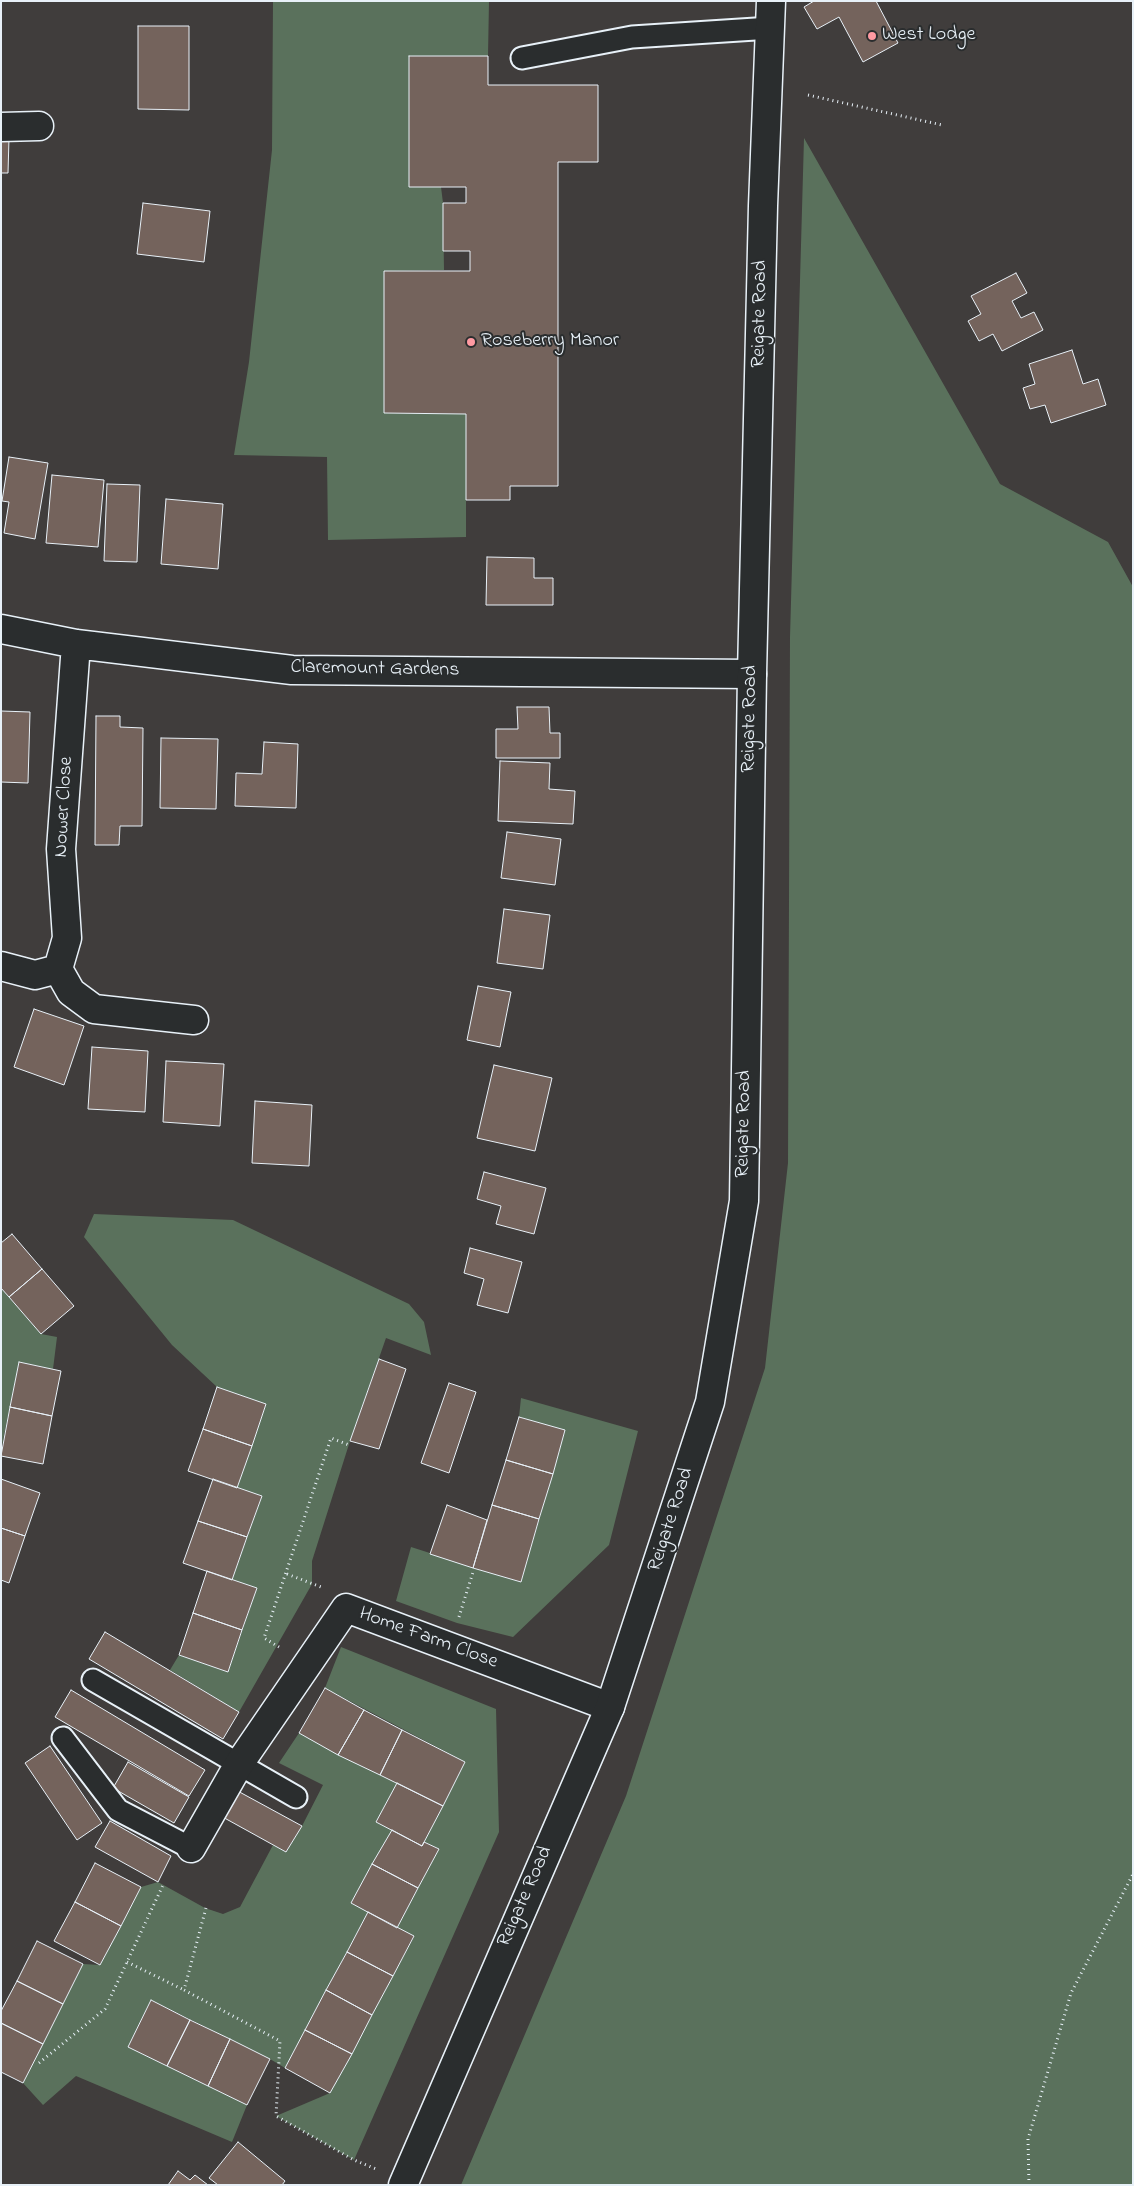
<!DOCTYPE html>
<style>
body{margin:0}
#map{position:relative;width:1134px;height:2186px;overflow:hidden;background:#403d3c;font-family:"Indie Flower",sans-serif}
canvas{display:block}
.frame{position:absolute;inset:0;border:2px solid #e8f1f8;pointer-events:none}
</style>
<div id="map">
<canvas width="1134" height="2186"></canvas>
<div class="frame"></div>
</div>
<script>
const context = document.querySelector('canvas').getContext('2d');
context.lineJoin = 'round';
function fill(path, color) { context.fillStyle = color; context.fill(path, 'evenodd'); }
const poly = rows => new Path2D(rows.map(r => 'M' + r).join(''));
function strokePath(path, color, width, dash) { context.strokeStyle = color; context.lineWidth = width; context.lineCap = dash ? 'butt' : 'round'; context.setLineDash(dash || []); context.stroke(path); }
function label(font, color, halo, rows, align = 'center') {
  context.font = font + ' "Indie Flower",sans-serif'; context.lineWidth = 4; context.setLineDash([]); context.textBaseline = 'middle'; context.strokeStyle = halo; context.fillStyle = color; for (const [text, x, y, turn = 0] of rows) {
    context.save(); context.translate(x, y); context.rotate((+turn || 0) * Math.PI / 180); context.textAlign = isNaN(turn) ? turn : align; if (halo) context.strokeText(text, 0, 0); context.fillText(text, 0, 0); context.restore();
  }
}
fill(poly([
 [273,1,489,1,488,56,409,56,409,186,441,187,443,203,444,270,384,271,384,413,466,414,466,537,328,540,327,457,234,455,249,362,272,150],
 [804,138,1000,484,1108,542,1133,587,1133,2185,461,2185,626,1796,765,1368,788,1163,790,637],
 [94,1214,233,1220,409,1304,424,1322,431,1355,386,1338,350,1441,312,1561,312,1584,239,1712,170,1670,179,1655,228,1672,257,1588,232,1580,262,1496,237,1488,266,1404,217,1387,172,1345,84,1237],
 [1,1288,41,1334,57,1337,53,1369,19,1362,1,1450],
 [521,1398,638,1431,609,1545,513,1637,457,1623,396,1601,411,1547,521,1582,565,1431,519,1417],
 [341,1647,496,1709,499,1832,354,2160,276,2116,330,2093,414,1937,397,1928,439,1849,424,1842,465,1762,325,1688],
 [299,1733,397,1783,392,1830,368,1912,285,2068,270,2059,151,2000,128,2047,247,2105,232,2142,76,2076,43,2105,23,2083,83,1964,100,1965,141,1887,158,1882,205,1908,223,1914,240,1907,273,1845,286,1852,302,1826,323,1785,279,1763]
]), '#5a715c');
const building = poly([
 [814,1,876,1,898,43,863,62,839,17,817,29,804,7,814,1],
 [138,26,189,26,189,110,138,109,138,26],
 [409,56,488,56,488,85,598,85,598,162,558,162,558,486,510,486,510,500,466,500,466,414,384,413,384,271,470,271,470,251,443,251,443,203,466,203,466,187,409,187,409,56],
 [1,138,9,138,8,173,1,173,1,138],
 [143,203,210,211,204,262,137,254,143,203],
 [1016,273,1027,293,1012,301,1021,318,1034,312,1043,330,1002,351,993,334,979,341,968,321,981,314,971,296,1016,273],
 [1072,350,1083,384,1098,379,1106,405,1051,423,1045,405,1030,409,1023,388,1035,384,1029,364,1072,350],
 [9,457,48,463,35,539,4,533,9,502,2,501,9,457],
 [52,475,104,480,98,547,46,543,52,475],
 [107,484,140,485,137,562,104,561,107,484],
 [166,499,223,504,218,569,161,564,166,499],
 [487,557,534,558,534,578,553,578,553,605,486,605,487,557],
 [517,707,549,707,550,733,560,733,560,758,496,758,496,729,518,729,517,707],
 [1,711,30,712,28,783,1,782,1,711],
 [96,716,120,716,120,727,143,728,142,826,120,826,119,845,95,845,96,716],
 [161,738,218,739,216,809,160,808,161,738],
 [264,742,298,744,296,808,235,806,236,773,262,774,264,742],
 [500,761,550,763,549,789,575,791,573,824,498,821,500,761],
 [507,832,561,839,555,885,501,878,507,832],
 [504,909,550,915,543,969,497,963,504,909],
 [478,986,511,992,500,1047,467,1040,478,986],
 [34,1009,84,1026,64,1085,14,1067,34,1009],
 [92,1047,148,1051,145,1112,88,1109,92,1047],
 [166,1061,224,1064,220,1126,163,1122,166,1061],
 [494,1065,552,1078,535,1151,477,1138,494,1065],
 [255,1101,312,1105,309,1166,252,1163,255,1101],
 [484,1172,546,1188,534,1234,496,1224,501,1206,477,1199,484,1172],
 [12,1234,42,1269,9,1297,1,1288,1,1243,12,1234],
 [470,1248,522,1262,508,1313,477,1305,484,1279,464,1273,470,1248],
 [42,1269,74,1306,41,1334,9,1297,42,1269],
 [379,1359,406,1369,379,1449,350,1441,379,1359],
 [19,1362,61,1371,52,1416,10,1407,19,1362],
 [449,1383,476,1392,449,1473,421,1463,449,1383],
 [217,1387,266,1404,252,1446,203,1429,217,1387],
 [10,1407,52,1416,43,1464,1,1456,10,1407],
 [519,1417,565,1430,553,1474,506,1460,519,1417],
 [203,1429,252,1446,237,1488,188,1471,203,1429],
 [506,1460,553,1474,539,1519,492,1505,506,1460],
 [1,1479,40,1493,25,1536,1,1528,1,1479],
 [213,1479,262,1496,247,1537,198,1521,213,1479],
 [447,1505,487,1520,473,1568,430,1554,447,1505],
 [492,1505,539,1519,521,1582,473,1568,492,1505],
 [198,1521,247,1537,232,1580,183,1563,198,1521],
 [1,1528,25,1536,9,1583,1,1580,1,1528],
 [207,1571,257,1588,242,1630,193,1613,207,1571],
 [193,1613,242,1630,228,1672,179,1655,193,1613],
 [105,1632,239,1712,223,1739,89,1659,105,1632],
 [325,1688,364,1710,338,1755,299,1733,325,1688],
 [71,1690,205,1770,189,1796,55,1717,71,1690],
 [364,1710,402,1730,380,1775,338,1755,364,1710],
 [402,1730,465,1762,443,1806,380,1775,402,1730],
 [50,1746,102,1823,77,1840,25,1763,50,1746],
 [128,1762,189,1797,174,1823,113,1788,128,1762],
 [397,1783,443,1806,422,1846,376,1822,397,1783],
 [234,1789,302,1826,286,1852,219,1815,234,1789],
 [110,1821,171,1856,158,1882,95,1847,110,1821],
 [392,1830,422,1846,424,1842,439,1849,418,1888,372,1864,392,1830],
 [95,1863,141,1887,121,1926,75,1902,95,1863],
 [372,1864,418,1888,397,1928,351,1903,372,1864],
 [75,1902,121,1926,100,1965,54,1941,75,1902],
 [368,1912,414,1936,393,1976,347,1952,368,1912],
 [37,1941,83,1964,63,2004,17,1981,37,1941],
 [347,1952,393,1976,372,2015,326,1990,347,1952],
 [17,1981,63,2004,43,2044,1,2023,1,2011,17,1981],
 [326,1990,372,2015,352,2054,305,2030,326,1990],
 [151,2000,190,2020,167,2066,128,2047,151,2000],
 [190,2020,230,2039,208,2086,167,2066,190,2020],
 [1,2023,43,2044,23,2083,1,2072,1,2023],
 [305,2030,352,2054,330,2093,285,2068,305,2030],
 [230,2039,270,2059,247,2105,208,2086,230,2039],
 [238,2142,285,2181,282,2185,218,2185,209,2178,238,2142],
 [178,2171,190,2180,195,2175,208,2185,168,2185,178,2171]
]);
fill(building, '#74635c');
strokePath(building, '#e8f1f8', 1);
const service = poly([
 [522,58,632,37,771,28],
 [93,1680,296,1797],
 [63,1738,118,1810,191,1848]
]);
const minor = poly([
 [1,127,39,126],
 [1,629,76,644,292,670,752,674],
 [1,966,35,975,58,969,67,938,61,849,76,644],
 [58,969,71,992,94,1009,194,1020],
 [191,1848,239,1764,346,1608,610,1707]
]);
const trunk = poly([
 [403,2185,610,1707,710,1402,744,1201,752,674,763,206,771,1]
]);
strokePath(service, '#e8f1f8', 25);
strokePath(minor, '#e8f1f8', 31);
strokePath(trunk, '#e8f1f8', 31);
strokePath(poly([
 [808,95,942,125],
 [287,1574,321,1587],
 [459,1617,473,1572],
 [279,1647,264,1638,331,1438,349,1445],
 [206,1908,184,1990,280,2041,276,2116,354,2160,376,2169],
 [127,1962,184,1990],
 [39,2063,105,2009,163,1885],
 [1029,2185,1028,2139,1071,1993,1133,1874]
]), '#e8f1f8', 3, [1, 4]);
strokePath(service, '#2a2d2e', 21);
strokePath(minor, '#2a2d2e', 28);
strokePath(trunk, '#2a2d2e', 28);
for (const [x, y, r, color] of [
 [872,36,5,"#ff9aa2"],
 [471,342,5,"#ff9aa2"]
]) { const dot = new Path2D(); dot.arc(x, y, r, 0, 2 * Math.PI); context.fillStyle = color; context.fill(dot); strokePath(dot, '#2a2d2e', 2); }
label('20px', '#e8f1f8', '#2a2d2e', [
 ["West Lodge",882,36],
 ["Roseberry Manor",481,342]
], 'left');
label('20px', '#e8f1f8', '#2a2d2e', [
 ["Reigate Road",761,314,-89],
 ["Claremount Gardens",375,670,1],
 ["Reigate Road",751,719,-89],
 ["Nower Close",65,807,-87],
 ["Reigate Road",745,1124,-89],
 ["Reigate Road",672,1520,-72],
 ["Home Farm Close",428,1639,20],
 ["Reigate Road",526,1897,-66]
]);
</script>
